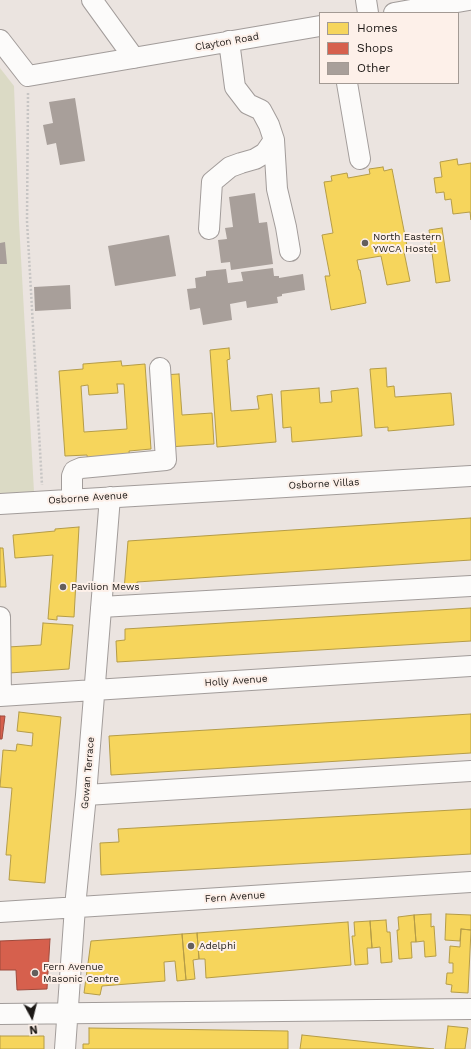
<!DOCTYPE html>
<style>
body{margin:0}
#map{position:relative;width:471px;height:1049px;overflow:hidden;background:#ebe4e0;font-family:"Work Sans",sans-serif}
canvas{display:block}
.legend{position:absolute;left:319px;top:12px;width:140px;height:72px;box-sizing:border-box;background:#fdf0e9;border:1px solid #a39a94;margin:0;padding:5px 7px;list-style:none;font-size:12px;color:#1c1815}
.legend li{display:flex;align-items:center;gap:8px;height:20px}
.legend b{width:20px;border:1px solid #a39a94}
.north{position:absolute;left:12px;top:997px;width:40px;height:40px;-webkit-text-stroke:3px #fdf0e9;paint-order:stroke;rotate:173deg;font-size:11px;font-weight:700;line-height:16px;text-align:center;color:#1c1815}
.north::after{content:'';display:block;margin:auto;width:14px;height:18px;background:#1c1815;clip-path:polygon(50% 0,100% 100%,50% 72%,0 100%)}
</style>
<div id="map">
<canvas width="471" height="1049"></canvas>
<ul class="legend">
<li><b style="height:11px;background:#f6d55c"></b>Homes</li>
<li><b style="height:11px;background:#d6604d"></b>Shops</li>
<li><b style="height:11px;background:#a89f9a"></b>Other</li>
</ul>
<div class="north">N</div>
</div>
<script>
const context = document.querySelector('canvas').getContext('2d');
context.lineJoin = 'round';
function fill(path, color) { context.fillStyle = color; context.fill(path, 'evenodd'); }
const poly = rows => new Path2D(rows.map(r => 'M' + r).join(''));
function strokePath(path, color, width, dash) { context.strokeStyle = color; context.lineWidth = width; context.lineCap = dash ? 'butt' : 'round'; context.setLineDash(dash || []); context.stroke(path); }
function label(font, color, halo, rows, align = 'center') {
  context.font = font + ' "Work Sans",sans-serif'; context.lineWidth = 4; context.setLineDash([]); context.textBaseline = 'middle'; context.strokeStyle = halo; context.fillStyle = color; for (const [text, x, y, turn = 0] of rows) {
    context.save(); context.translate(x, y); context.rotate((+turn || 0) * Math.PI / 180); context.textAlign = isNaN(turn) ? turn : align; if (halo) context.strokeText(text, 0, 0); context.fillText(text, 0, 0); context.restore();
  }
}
fill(poly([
 [0,68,14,86,19,222,34,492,0,494]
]), '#dbdac5');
const homes = poly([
 [457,159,458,165,471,163,471,220,470,212,453,214,451,199,445,200,444,192,436,193,434,178,442,177,440,162,457,159],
 [383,167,384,171,392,169,408,251,404,252,410,281,387,285,381,256,357,260,359,270,360,270,366,303,331,310,325,276,330,276,322,235,333,233,324,182,332,181,331,176,347,173,348,178,370,174,369,169,383,167],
 [442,228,450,281,436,283,429,230,442,228],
 [229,348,230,359,227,360,231,411,259,409,257,396,272,394,276,442,217,447,210,350,229,348],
 [121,361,122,366,145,364,151,449,129,451,130,459,88,463,87,455,65,456,59,371,83,369,83,364,121,361],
 [117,384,124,384,127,429,84,432,81,386,88,385,89,395,118,393,117,384],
 [386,368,387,387,394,386,395,397,451,393,454,425,388,431,388,427,375,428,370,369,386,368],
 [179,374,182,415,212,413,214,444,168,447,162,375,179,374],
 [319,388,320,403,332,402,331,391,358,388,362,436,292,442,291,427,283,428,281,391,319,388],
 [471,518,471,560,137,582,137,589,124,590,128,541,471,518],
 [79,527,74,617,57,616,57,620,48,619,53,555,15,558,13,535,55,531,55,529,79,527],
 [0,548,3,548,6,587,0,587,0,548],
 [471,608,471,641,117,662,116,641,125,640,125,629,471,608],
 [43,623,73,625,69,669,9,673,8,647,41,645,43,623],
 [19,712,61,717,45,883,9,880,11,855,6,855,12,788,0,787,3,750,16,751,17,744,32,746,33,733,17,731,19,712],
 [471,714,471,753,111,775,109,736,471,714],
 [471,809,471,854,101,875,100,843,119,842,118,829,471,809],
 [431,914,431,927,434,926,436,956,425,957,424,941,416,942,414,915,431,914],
 [446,914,471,915,471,930,461,929,460,941,445,940,446,914],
 [414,915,416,942,411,942,412,958,399,959,397,930,399,930,398,917,414,915],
 [386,920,387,932,390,932,392,962,381,963,380,947,372,948,370,921,386,920],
 [370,921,372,948,367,948,368,964,355,965,352,936,355,936,354,922,370,921],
 [348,922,351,965,206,978,205,959,199,959,197,933,348,922],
 [461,929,471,930,468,993,451,992,452,985,446,984,447,973,453,973,453,963,449,963,450,946,460,947,461,929],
 [197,933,199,959,193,960,195,979,186,980,182,934,197,933],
 [182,934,186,980,177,981,175,961,164,962,165,981,102,986,100,995,84,993,91,941,182,934],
 [448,1026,468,1028,465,1049,445,1049,448,1026],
 [89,1028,288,1031,288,1049,83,1049,83,1044,89,1044,89,1028],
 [302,1035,434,1049,300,1049,302,1035],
 [0,1036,44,1036,44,1049,0,1049,0,1036]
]);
fill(homes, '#f6d55c');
strokePath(homes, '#b59c47', 1);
const shops = poly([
 [0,716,5,716,2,739,0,739,0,716],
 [50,939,47,989,17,990,16,970,0,970,0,941,50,939]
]);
fill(shops, '#d6604d');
strokePath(shops, '#9e4a3c', 1);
fill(poly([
 [75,98,85,161,60,165,56,143,47,145,43,125,53,123,49,102],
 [255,193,259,223,267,222,273,264,231,270,230,262,221,263,218,240,227,239,225,228,233,227,229,197],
 [169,235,176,276,115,286,108,246],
 [5,242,7,264,0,264,0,243],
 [273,268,274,276,279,276,279,278,303,274,305,290,282,294,282,296,277,297,278,303,247,308,246,301,230,304,232,320,203,325,200,308,190,310,187,289,196,288,195,278,206,276,206,271,226,269,228,283,243,281,241,272],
 [70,285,71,309,35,311,34,287]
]), '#a89f9a');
const minor = poly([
 [92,0,134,58],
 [366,0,368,13],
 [394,13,469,0],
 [0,40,28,76,320,26],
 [347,83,360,159],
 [274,140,277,189,286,227,290,251],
 [209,229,212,182,230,167,241,163,255,159,265,153,274,140,269,125,261,110,248,104,235,87,229,41],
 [72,499,72,476,74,471,81,468,166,460,160,368],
 [0,504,471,476],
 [101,607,471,586],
 [0,617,1,696],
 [0,696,471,666],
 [86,795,471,771],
 [0,912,471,882],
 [0,1014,471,1009],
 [65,1049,75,907,86,795,110,497]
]);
strokePath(minor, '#a29c9a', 22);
strokePath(poly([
 [28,93,27,221,42,485]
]), '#c7c5c4', 2.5, [2, 2]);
strokePath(minor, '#fcfbfa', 20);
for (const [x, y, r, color] of [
 [365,243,4,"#645f5c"],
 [63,587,4,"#645f5c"],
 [191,946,4,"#645f5c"],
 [35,973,4,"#645f5c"]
]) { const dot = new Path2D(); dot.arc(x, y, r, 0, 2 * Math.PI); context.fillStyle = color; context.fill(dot); strokePath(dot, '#fdf0e9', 1.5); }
label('10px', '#1c1815', '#fdf0e9', [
 ["Clayton Road",227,42,-10],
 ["Osborne Villas",324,484,-3],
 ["Osborne Avenue",88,498,-4],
 ["Holly Avenue",236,681,-4],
 ["Gowan Terrace",88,773,-85],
 ["Fern Avenue",235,897,-4]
]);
label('10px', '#1c1815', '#fdf0e9', [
 ["North Eastern",373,237],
 ["YWCA Hostel",373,249],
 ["Pavilion Mews",71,587],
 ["Adelphi",199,946],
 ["Fern Avenue",43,967],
 ["Masonic Centre",43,979]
], 'left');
</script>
